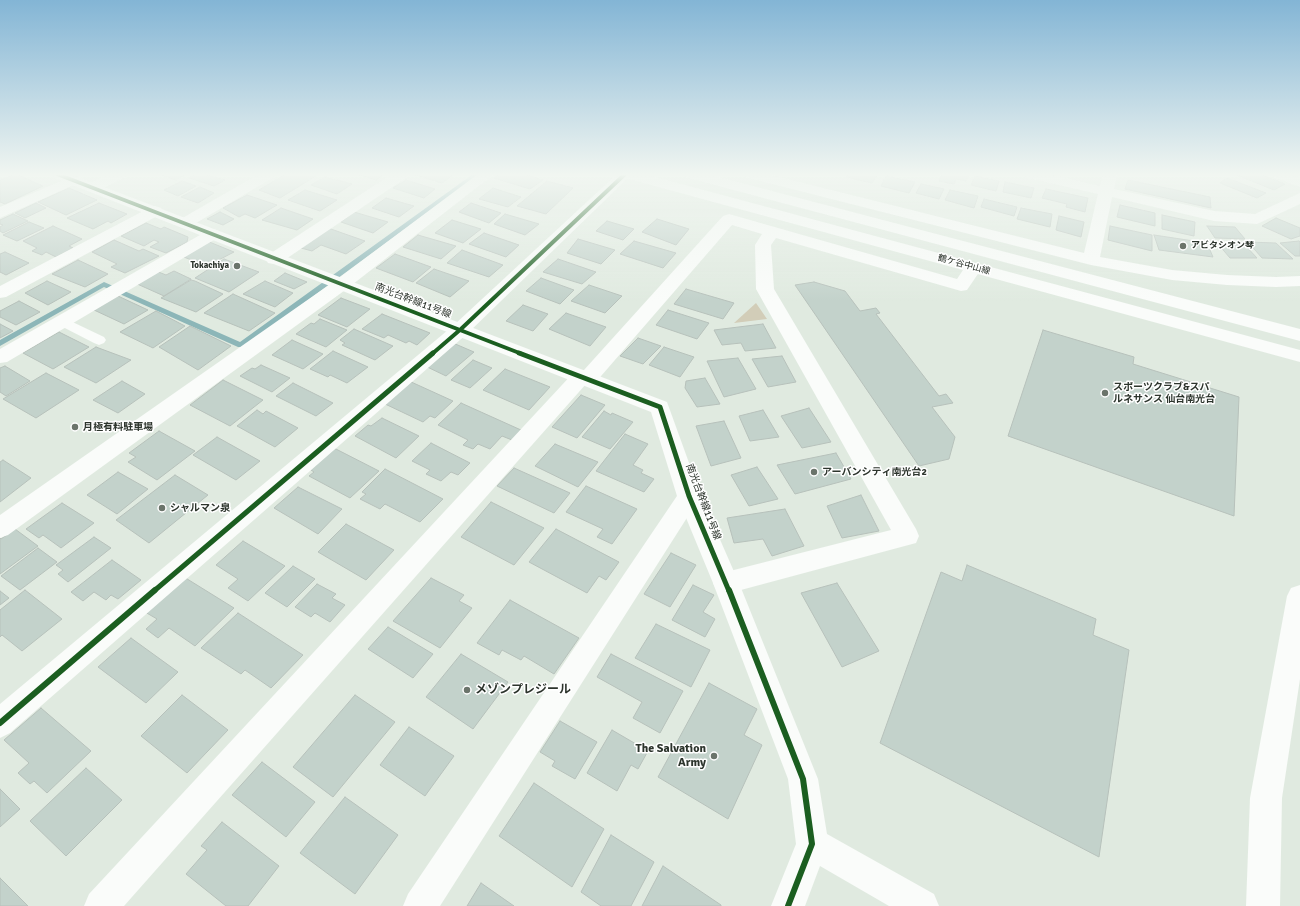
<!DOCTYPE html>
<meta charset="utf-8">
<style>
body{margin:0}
canvas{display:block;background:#e0eae0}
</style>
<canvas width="1300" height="906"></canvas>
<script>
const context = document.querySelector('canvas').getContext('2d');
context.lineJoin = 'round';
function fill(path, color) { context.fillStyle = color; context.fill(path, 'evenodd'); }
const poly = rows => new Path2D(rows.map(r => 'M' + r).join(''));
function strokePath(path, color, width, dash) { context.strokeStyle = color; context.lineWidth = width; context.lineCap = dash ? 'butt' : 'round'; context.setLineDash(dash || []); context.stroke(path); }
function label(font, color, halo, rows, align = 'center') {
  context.font = font + ' Signika,"Noto Sans JP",sans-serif'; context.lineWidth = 3; context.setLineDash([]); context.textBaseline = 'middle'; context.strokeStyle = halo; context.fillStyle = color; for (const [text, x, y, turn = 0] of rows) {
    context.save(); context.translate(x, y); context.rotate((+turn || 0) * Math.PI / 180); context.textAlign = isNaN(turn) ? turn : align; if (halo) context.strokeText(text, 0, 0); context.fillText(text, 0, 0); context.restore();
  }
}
fill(poly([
 [756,303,767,319,734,323]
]), '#d2cdb8');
fill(poly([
 [473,174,480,174,244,347,238,347,104,287,0,346,0,340,104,282,240,342,473,174]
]), '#8cb6b8');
const building = poly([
 [16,174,43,186,5,204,0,202,0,180,16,174],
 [159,174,187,174,176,180,159,174],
 [196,174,204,174,225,180,214,186,189,178,196,174],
 [286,174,319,174,280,198,259,190,286,174],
 [357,174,384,174,376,180,357,174],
 [413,174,451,174,453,175,442,183,413,174],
 [499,174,524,174,543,180,530,189,494,178,499,174],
 [849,174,878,174,872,183,846,177,849,174],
 [942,174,969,174,966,181,956,179,954,184,939,181,942,174],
 [1240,174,1259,174,1285,184,1274,190,1237,175,1240,174],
 [886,176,915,182,909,193,881,186,886,176],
 [975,176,999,181,996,191,971,185,975,176],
 [325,177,352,184,337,194,311,185,325,177],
 [1227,178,1266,193,1257,198,1220,183,1227,178],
 [406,180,435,189,424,198,393,188,406,180],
 [1128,180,1210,197,1211,208,1125,189,1128,180],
 [182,181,196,186,178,196,164,190,182,181],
 [547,181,573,188,546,214,517,206,547,181],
 [1005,182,1034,188,1031,198,1003,192,1005,182],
 [921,184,944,189,939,199,916,193,921,184],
 [200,187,214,193,198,203,181,197,200,187],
 [69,188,97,200,66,215,38,202,69,188],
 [493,188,521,197,508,207,479,199,493,188],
 [1046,189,1088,198,1085,212,1066,207,1067,204,1042,198,1046,189],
 [305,190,337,200,320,211,288,200,305,190],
 [950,190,978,196,974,208,945,200,950,190],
 [247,195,277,205,255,218,245,214,239,217,223,208,247,195],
 [386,198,414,206,399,217,372,208,386,198],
 [984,199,1017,207,1014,216,981,207,984,199],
 [36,203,46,208,25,218,15,213,36,203],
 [99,203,127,214,111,223,108,221,93,229,67,218,99,203],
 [471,203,501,213,489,223,459,212,471,203],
 [1120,205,1155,213,1155,226,1117,217,1120,205],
 [281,208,313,219,297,230,262,220,281,208],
 [1021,208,1052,214,1050,227,1017,219,1021,208],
 [220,212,234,219,223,225,207,219,220,212],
 [354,212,388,222,373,233,341,222,354,212],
 [13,214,28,221,3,233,0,231,0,227,3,225,0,224,0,220,13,214],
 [505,214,539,224,525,235,494,224,505,214],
 [1162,215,1195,222,1194,236,1162,229,1162,215],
 [1059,216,1084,222,1081,237,1056,230,1059,216],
 [1276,218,1300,228,1300,236,1291,239,1262,226,1276,218],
 [657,219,689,229,676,245,642,232,657,219],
 [452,220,481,229,463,243,435,233,452,220],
 [607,221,634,229,623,240,596,231,607,221],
 [29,222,44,228,17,241,3,235,29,222],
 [146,223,161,229,164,227,188,237,187,242,166,253,150,247,159,242,154,240,144,246,121,236,146,223],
 [53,226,82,239,69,246,73,248,56,257,46,252,42,255,32,251,37,248,23,241,53,226],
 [1110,226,1152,235,1152,251,1108,240,1110,226],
 [1207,226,1235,227,1245,239,1215,238,1207,226],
 [328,228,365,241,346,254,321,245,312,251,301,248,328,228],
 [484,233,519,245,506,257,469,244,484,233],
 [418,235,456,246,441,259,403,247,418,235],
 [1154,235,1207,243,1213,257,1159,250,1154,235],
 [202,239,234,252,207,266,176,254,202,239],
 [578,239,615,250,601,264,567,253,578,239],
 [114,240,139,251,143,249,159,256,125,273,111,267,117,264,92,252,114,240],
 [634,241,676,253,663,268,620,254,634,241],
 [1299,241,1300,242,1300,256,1295,256,1280,243,1299,241],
 [1248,242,1276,243,1293,259,1262,258,1248,242],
 [1218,244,1244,244,1257,258,1230,258,1218,244],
 [462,250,503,265,489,277,447,263,462,250],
 [5,252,29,263,6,275,0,272,0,254,5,252],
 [395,254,431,267,413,282,376,268,395,254],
 [224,259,259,272,229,292,195,278,224,259],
 [558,259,596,272,582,284,543,272,558,259],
 [78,260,108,274,85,287,52,274,78,260],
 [434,269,469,281,450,297,416,283,434,269],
 [156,271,166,275,174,271,191,279,164,296,135,283,156,271],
 [285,273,307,282,294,289,274,281,285,273],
 [541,278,574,290,560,304,526,291,541,278],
 [191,280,195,281,223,294,196,312,161,298,191,280],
 [47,281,71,292,48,305,25,293,47,281],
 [265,281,293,293,275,307,243,294,265,281],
 [814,282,845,291,860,311,876,308,880,313,876,314,939,396,946,394,953,403,932,407,955,437,949,459,919,466,795,285,814,282],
 [589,285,622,296,605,313,571,301,589,285],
 [686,289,734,303,723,319,674,304,686,289],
 [233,294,275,313,249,331,204,313,233,294],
 [118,296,148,310,124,324,94,310,118,296],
 [341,298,370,309,347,327,318,315,341,298],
 [19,301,40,312,16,325,0,317,0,311,19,301],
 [523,305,548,314,533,331,506,321,523,305],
 [668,310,709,323,697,339,656,325,668,310],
 [156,311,185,326,153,348,120,332,156,311],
 [566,313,606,327,590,346,549,329,566,313],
 [382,314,430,333,417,345,409,341,406,343,388,335,384,338,362,329,382,314],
 [320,319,347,330,326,347,296,334,311,323,314,324,320,319],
 [0,324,13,331,0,338,0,324],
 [763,324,776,348,745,351,741,343,722,345,714,330,763,324],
 [190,326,231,346,198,370,159,347,190,326],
 [354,329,393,346,375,360,342,345,345,343,340,340,354,329],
 [1043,330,1134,357,1133,364,1239,397,1234,516,1008,436,1043,330],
 [59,332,89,347,53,369,23,353,59,332],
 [638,338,661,346,643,364,620,356,638,338],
 [292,340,323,354,303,369,272,355,292,340],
 [453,343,474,352,446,376,421,364,453,343],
 [96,347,131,360,96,383,64,367,96,347],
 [664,347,694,357,680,377,649,365,664,347],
 [333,351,368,367,347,383,330,375,328,377,310,369,333,351],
 [782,356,796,382,768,387,752,359,782,356],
 [738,358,756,389,724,397,707,361,738,358],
 [473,360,492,368,470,388,451,380,473,360],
 [261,365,290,378,272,392,240,376,252,368,255,369,261,365],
 [5,366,30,381,6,396,0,392,0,368,5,366],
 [505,369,550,387,529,410,483,390,505,369],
 [46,373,79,390,36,418,3,399,46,373],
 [705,378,720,404,697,407,685,388,686,381,705,378],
 [223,380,263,400,230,426,190,405,223,380],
 [122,381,145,394,118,413,93,400,122,381],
 [409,381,453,401,435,418,430,416,423,422,383,403,409,381],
 [293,383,333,403,316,416,276,396,293,383],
 [581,395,605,405,577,438,552,427,581,395],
 [461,403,521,430,512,440,502,436,490,449,478,444,473,449,463,445,468,440,438,425,461,403],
 [809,408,831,442,802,448,781,416,809,408],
 [257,410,263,414,266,411,298,428,275,447,237,426,257,410],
 [763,410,779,437,750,441,739,416,763,410],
 [604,411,611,415,612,413,633,422,610,449,582,437,604,411],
 [382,418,419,436,396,458,355,436,368,425,371,426,382,418],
 [724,421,741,458,711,466,696,426,724,421],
 [159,431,195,451,157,480,128,462,136,457,129,453,159,431],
 [625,434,648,444,633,465,643,470,641,473,654,479,644,492,596,471,625,434],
 [217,437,260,461,236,480,193,455,217,437],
 [431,443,470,463,458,475,451,472,441,481,426,474,430,470,412,461,431,443],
 [555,444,598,462,578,487,535,466,555,444],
 [332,447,379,471,350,498,309,476,314,472,308,468,332,447],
 [836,453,851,479,795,494,777,465,836,453],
 [3,460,31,478,0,502,0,462,3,460],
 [757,467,778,499,749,506,731,475,757,467],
 [514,468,570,493,554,513,497,486,514,468],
 [385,469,443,499,420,522,385,504,380,509,360,499,366,494,362,492,385,469],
 [118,472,148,489,117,514,87,495,118,472],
 [175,475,208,495,149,543,116,520,175,475],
 [586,486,637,509,612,544,597,537,603,529,566,512,586,486],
 [298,487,342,509,318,534,274,508,298,487],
 [861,495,879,531,842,538,827,506,861,495],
 [491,502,544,528,514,565,461,537,491,502],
 [62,503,94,523,61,548,43,535,39,538,26,529,62,503],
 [785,509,804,546,772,556,763,539,734,543,727,518,785,509],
 [346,524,394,550,366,580,318,552,346,524],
 [15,529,38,546,0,574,0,538,1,539,15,529],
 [556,529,619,562,606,580,599,576,587,593,529,562,556,529],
 [94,537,111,548,68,582,58,574,63,570,56,565,94,537],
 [243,541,285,566,248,601,228,588,238,579,216,565,243,541],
 [38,548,57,562,20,590,1,576,38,548],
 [671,553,696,565,670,607,644,594,671,553],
 [112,560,141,580,118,599,111,595,106,600,94,592,83,601,71,592,112,560],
 [967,565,1096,619,1093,635,1129,650,1099,857,880,743,941,572,962,581,967,565],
 [293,566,315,579,287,607,265,593,293,566],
 [184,577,234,608,195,646,169,628,158,638,146,629,157,619,145,612,184,577],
 [431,578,464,595,459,601,472,608,440,648,393,621,431,578],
 [837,583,879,651,842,667,801,593,837,583],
 [317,584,336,594,332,598,345,605,330,622,315,613,311,617,295,607,317,584],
 [693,585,714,595,703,612,715,619,705,637,672,620,693,585],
 [25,590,62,619,22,651,2,635,0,637,0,610,25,590],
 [0,591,9,598,0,605,0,591],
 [510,600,579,638,554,674,524,656,521,660,502,650,499,655,477,643,510,600],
 [238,613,303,655,271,688,245,670,241,674,201,648,238,613],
 [656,624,710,650,691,687,635,658,656,624],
 [388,627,433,654,413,678,368,649,388,627],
 [131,638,178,672,146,703,98,667,131,638],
 [461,654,508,682,473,729,426,697,461,654],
 [611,654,683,691,660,733,633,718,642,702,597,677,611,654],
 [709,683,757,709,744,735,762,745,728,819,658,777,709,683],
 [182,695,228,730,187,773,141,736,182,695],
 [355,695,395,722,333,797,293,767,355,695],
 [41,708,91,751,47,793,34,781,30,784,18,773,29,763,4,740,41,708],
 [560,721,597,742,575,779,552,766,555,761,540,752,560,721],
 [409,727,454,756,425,796,380,765,409,727],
 [612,730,648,751,638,769,631,765,617,791,587,773,612,730],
 [262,762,315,802,286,837,232,795,262,762],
 [86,768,122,800,66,856,30,821,86,768],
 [534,783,604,829,572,887,499,836,534,783],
 [0,789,20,809,0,827,0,789],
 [345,797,398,835,355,894,300,853,345,797],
 [222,822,279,866,248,906,226,906,186,874,207,850,201,846,222,822],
 [611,835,654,862,631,906,601,906,581,892,611,835],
 [663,866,721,905,721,906,642,906,663,866],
 [0,878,28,906,0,906,0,878],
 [481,883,514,906,467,906,481,883]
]);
fill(building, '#c3d2cb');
strokePath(building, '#b7c1bb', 1);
fill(poly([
 [62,317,104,337,106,340,104,343,99,345,94,343,57,324,55,321,57,318,62,317]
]), '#fafcfa');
fill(poly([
 [109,174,128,174,126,177,99,190,94,191,89,190,87,187,89,184,109,174],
 [259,174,276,174,274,177,191,226,185,228,179,226,177,223,179,220,259,174],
 [392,174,409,174,407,177,280,263,274,264,268,263,266,259,268,255,392,174],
 [478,174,494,174,348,288,8,535,0,538,0,515,336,280,478,174],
 [617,174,632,174,468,333,10,733,0,738,0,704,454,325,617,174],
 [743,174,767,174,1084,253,1098,194,1024,177,1022,174,1048,174,1100,186,1103,174,1117,174,1114,189,1214,211,1255,214,1300,193,1300,204,1257,224,1214,221,1112,197,1100,257,1172,270,1227,275,1276,277,1300,276,1300,286,1276,287,1227,285,1172,280,1091,265,745,177,743,174],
 [1271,174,1291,174,1300,178,1300,187,1273,177,1271,174],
 [73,176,78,177,80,180,78,183,0,218,0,207,73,176],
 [155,206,161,208,163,211,161,214,6,297,0,298,0,286,149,208,155,206],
 [729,214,957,279,967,264,973,263,979,264,982,268,967,290,961,291,776,238,771,245,774,289,916,529,919,536,916,543,726,594,717,591,713,583,717,575,726,572,891,530,756,289,755,245,762,234,732,225,595,383,586,384,124,906,84,906,89,894,575,371,584,370,723,216,729,214],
 [213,229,219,231,221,234,219,237,7,362,0,363,0,349,207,231,213,229],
 [689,487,697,490,701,496,697,502,440,906,403,906,408,894,681,490,689,487]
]), '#fafcfa');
fill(poly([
 [50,174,70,174,667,402,701,496,739,583,818,779,827,834,934,894,939,906,889,906,820,866,805,906,771,906,796,844,788,779,713,583,677,496,651,412,52,177,50,174],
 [620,174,644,174,1300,350,1300,362,622,177,620,174],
 [683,174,707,174,1300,329,1300,341,685,177,683,174],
 [1300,585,1300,679,1282,798,1280,906,1246,906,1250,798,1287,596,1291,588,1300,585]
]), '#fafcfa');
strokePath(poly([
 [57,174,522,354],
 [432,354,461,329,625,174]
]), '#1b5e20', 4);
strokePath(poly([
 [519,353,660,407,689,496,729,591],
 [154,591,433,353]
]), '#1b5e20', 5);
strokePath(poly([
 [729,590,803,779,812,844,788,906],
 [0,723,155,590]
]), '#1b5e20', 6);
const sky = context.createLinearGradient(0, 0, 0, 301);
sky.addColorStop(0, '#83b5d5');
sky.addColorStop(0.58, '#f1f6f1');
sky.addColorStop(1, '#f1f6f100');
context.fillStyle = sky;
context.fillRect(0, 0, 1300, 301);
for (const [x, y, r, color] of [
 [1183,246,4,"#6b746b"],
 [237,266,4,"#6b746b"],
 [1105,393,4,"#6b746b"],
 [75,427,4,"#6b746b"],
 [814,472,4,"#6b746b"],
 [162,508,4,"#6b746b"],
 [467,690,4,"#6b746b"],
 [714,756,4,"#6b746b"]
]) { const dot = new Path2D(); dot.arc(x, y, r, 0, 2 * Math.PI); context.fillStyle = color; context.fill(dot); strokePath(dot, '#fff', 1.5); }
label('bold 9px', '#2c342c', '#fff', [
 ["アビタシオン琴",1191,246],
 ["Tokachiya",229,266,"right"]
], 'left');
label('9px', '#2c342c', '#fff', [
 ["鶴ケ谷中山線",964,265,15]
]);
label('10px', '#2c342c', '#fff', [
 ["南光台幹線11号線",413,301,21],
 ["南光台幹線11号線",703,502,69]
]);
label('bold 10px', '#2c342c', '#fff', [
 ["スポーツクラブ&スパ",1113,387],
 ["ルネサンス 仙台南光台",1113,399],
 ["月極有料駐車場",83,427],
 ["アーバンシティ南光台2",822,472],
 ["シャルマン泉",170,508]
], 'left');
label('bold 12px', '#2c342c', '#fff', [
 ["メゾンプレジール",475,690],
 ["The Salvation",706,749,"right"],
 ["Army",706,763,"right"]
], 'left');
</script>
